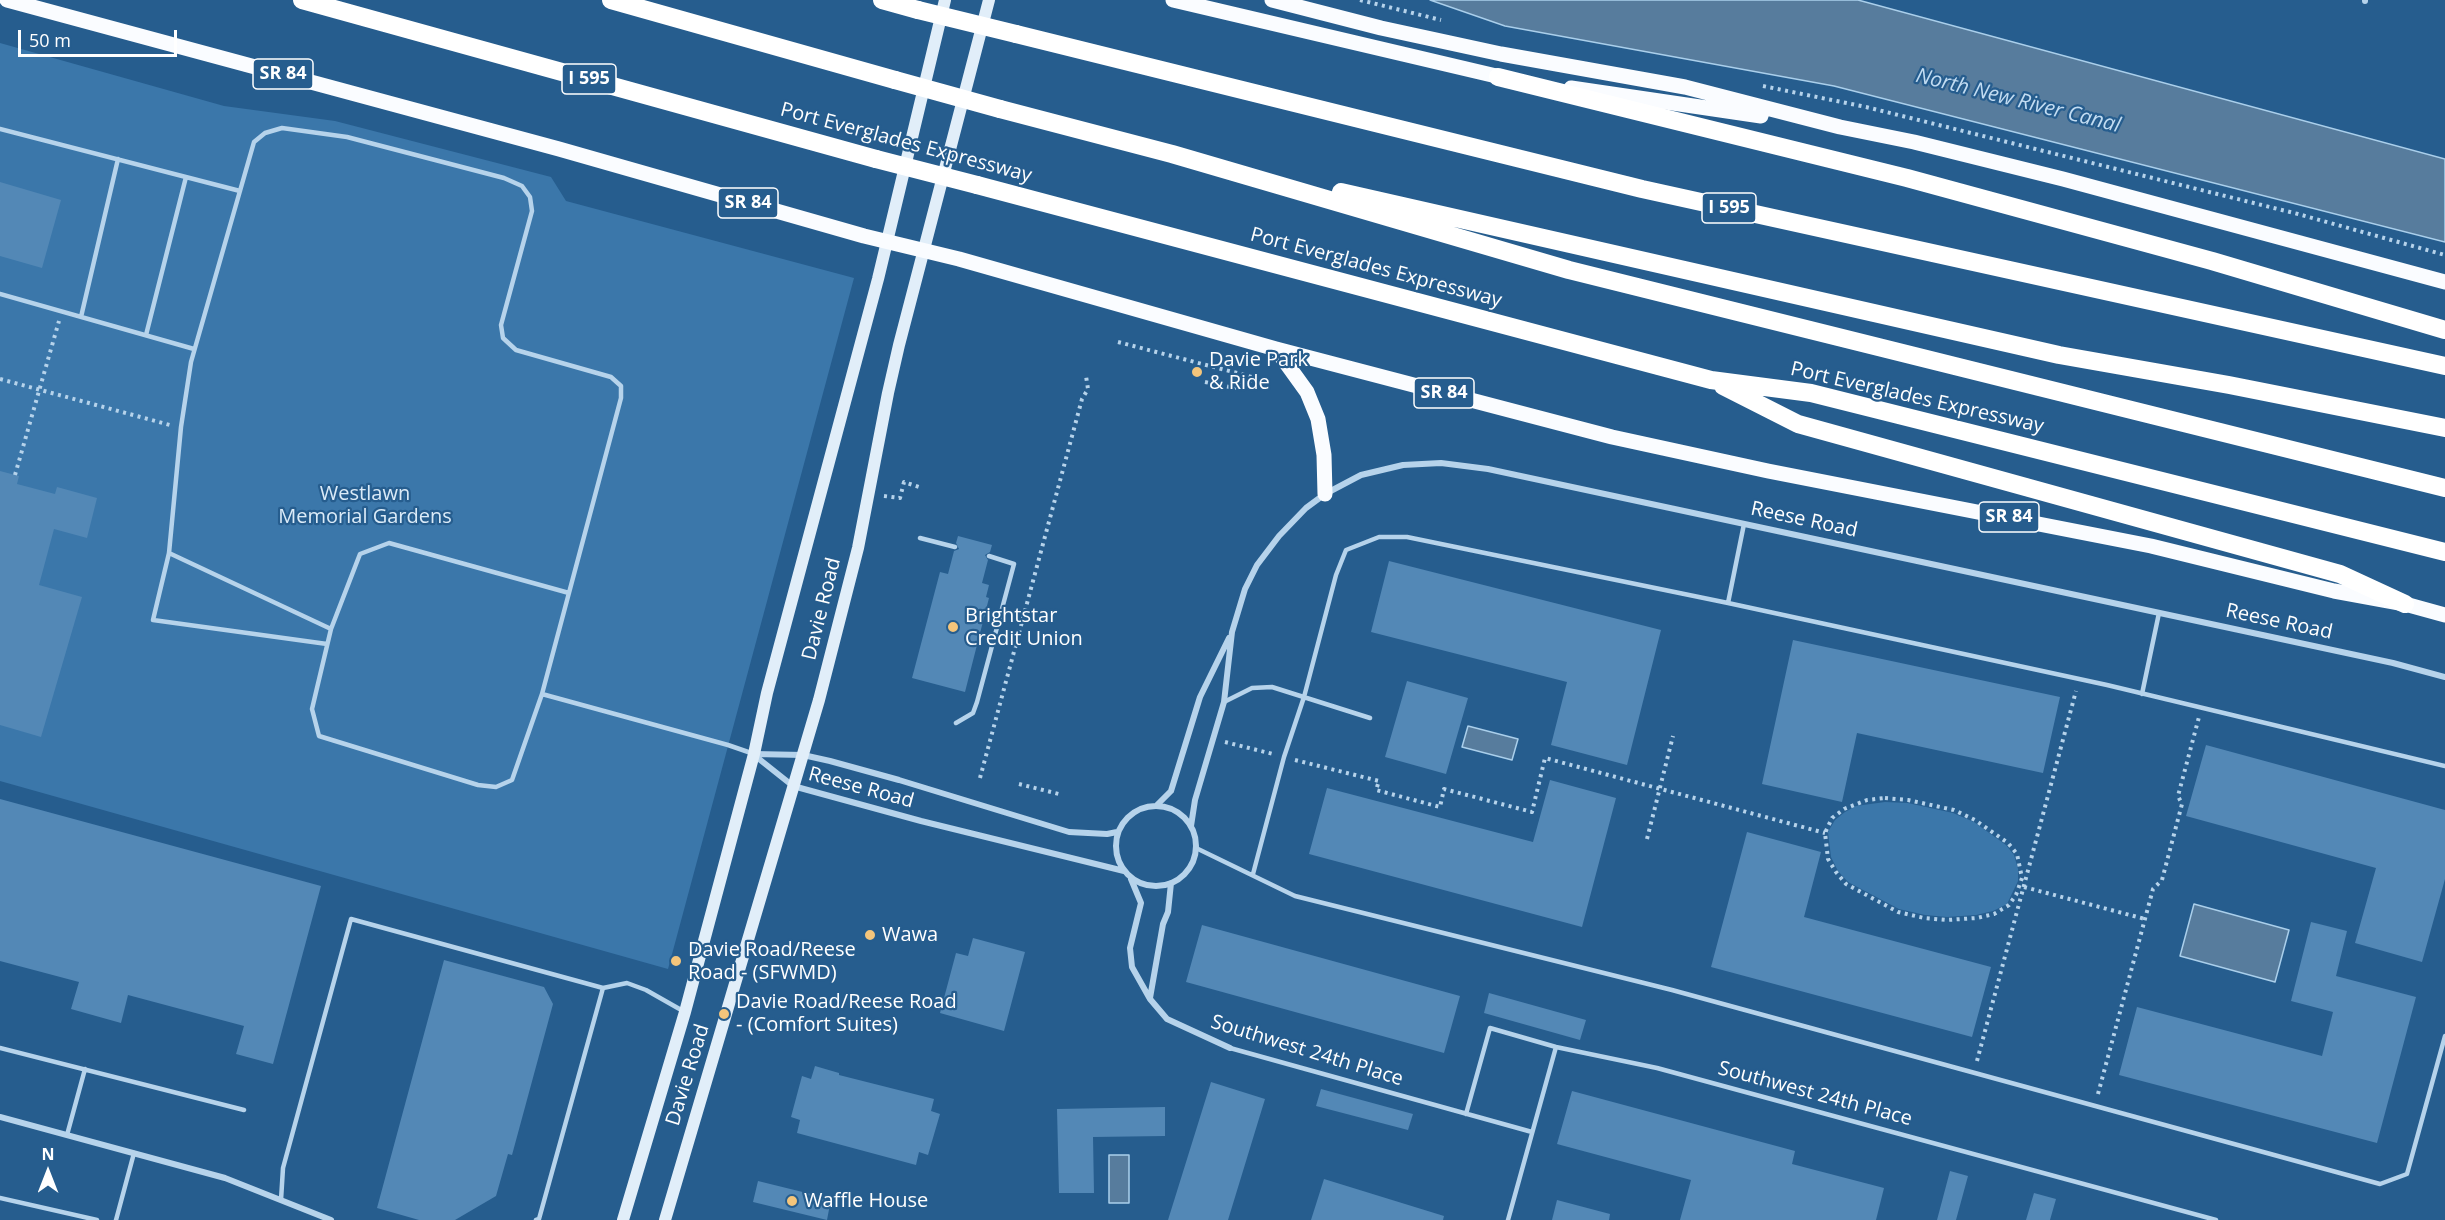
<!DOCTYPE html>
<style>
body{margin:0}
#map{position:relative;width:2445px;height:1220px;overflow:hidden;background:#265d8e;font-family:"Open Sans",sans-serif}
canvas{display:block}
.north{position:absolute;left:18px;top:1142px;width:60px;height:60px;-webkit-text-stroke:4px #265d8e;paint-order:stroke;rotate:0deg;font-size:16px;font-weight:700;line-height:24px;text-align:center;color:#fff}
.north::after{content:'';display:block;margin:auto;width:21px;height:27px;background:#fff;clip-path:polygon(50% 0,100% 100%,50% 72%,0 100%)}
.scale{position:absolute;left:18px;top:30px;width:159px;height:27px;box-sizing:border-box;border:3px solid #fff;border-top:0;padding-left:8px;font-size:18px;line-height:21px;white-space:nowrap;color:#fff;-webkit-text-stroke:4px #265d8e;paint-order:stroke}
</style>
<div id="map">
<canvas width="2445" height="1220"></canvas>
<div class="north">N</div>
<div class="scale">50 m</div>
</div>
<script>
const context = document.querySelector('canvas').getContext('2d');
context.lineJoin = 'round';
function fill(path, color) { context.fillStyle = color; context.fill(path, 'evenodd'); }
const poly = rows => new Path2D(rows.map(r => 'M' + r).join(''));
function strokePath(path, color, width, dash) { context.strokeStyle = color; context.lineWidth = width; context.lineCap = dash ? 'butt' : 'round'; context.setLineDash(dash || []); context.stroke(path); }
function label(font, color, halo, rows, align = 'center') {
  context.font = font + ' "Open Sans",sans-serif'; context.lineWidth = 4.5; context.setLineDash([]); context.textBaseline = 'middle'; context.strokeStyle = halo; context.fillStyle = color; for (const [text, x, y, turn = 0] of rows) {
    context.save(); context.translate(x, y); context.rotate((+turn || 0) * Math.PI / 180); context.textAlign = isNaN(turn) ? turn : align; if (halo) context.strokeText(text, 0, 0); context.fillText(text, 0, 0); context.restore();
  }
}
fill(poly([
 [0,43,224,106,335,121,551,177,566,201,854,278,668,969,0,781],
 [1885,802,1908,803,1953,813,1974,822,2006,845,2014,855,2018,869,2018,881,2007,904,1993,911,1976,915,1947,917,1925,915,1899,909,1848,882,1838,871,1831,857,1828,832,1835,820,1845,812,1856,806]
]), '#3b77aa');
const water = poly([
 [1430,0,1858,0,2445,159,2445,242,1834,86,1505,26,1430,0],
 [1468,726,1518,739,1512,760,1462,747,1468,726],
 [2194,904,2289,930,2275,982,2180,956,2194,904],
 [1109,1155,1129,1155,1129,1203,1109,1203,1109,1155]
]);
fill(water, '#577c9d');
strokePath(water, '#aacfeb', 1.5);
fill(poly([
 [0,182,61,200,42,268,0,256],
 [0,471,19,476,17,484,55,494,57,487,97,498,87,538,54,529,39,585,82,597,41,737,0,725],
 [958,536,992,545,990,552,985,555,988,560,982,583,989,585,986,597,989,598,965,692,912,678,940,572,948,574,954,551,959,549,956,543],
 [1389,561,1661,630,1627,765,1551,745,1567,682,1371,632],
 [1793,640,2060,697,2043,773,1857,733,1842,802,1762,784],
 [1407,681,1468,698,1446,774,1385,757],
 [2206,745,2445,810,2445,879,2422,962,2355,943,2376,868,2186,816],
 [1550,780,1616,798,1582,927,1309,854,1327,788,1533,842],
 [0,799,321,886,273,1064,236,1054,244,1026,128,995,121,1023,71,1009,79,982,0,961],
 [1747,832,1821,852,1804,917,1991,967,1972,1037,1711,967],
 [2311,922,2347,931,2336,976,2416,997,2377,1143,2119,1075,2137,1007,2322,1056,2333,1012,2291,1001],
 [1202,925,1460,996,1444,1053,1186,982],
 [973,938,1025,952,1004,1031,940,1013,956,953,968,956],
 [444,960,544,987,553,1004,512,1155,508,1154,496,1196,455,1220,419,1220,377,1208],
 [1489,993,1586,1020,1580,1040,1484,1013],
 [815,1066,839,1073,839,1075,934,1099,931,1111,940,1114,928,1155,919,1152,916,1165,797,1133,800,1120,791,1117,802,1076,811,1079],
 [1211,1082,1265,1099,1228,1220,1168,1220],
 [1321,1089,1413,1114,1408,1130,1316,1106],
 [1572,1091,1795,1151,1792,1164,1884,1188,1876,1220,1680,1220,1691,1180,1557,1144],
 [1165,1107,1165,1136,1093,1137,1094,1193,1059,1193,1057,1109],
 [1950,1171,1968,1176,1956,1220,1937,1220],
 [1324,1179,1444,1216,1443,1220,1311,1220],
 [758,1181,831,1199,827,1220,753,1202],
 [2034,1193,2056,1199,2050,1220,2026,1220],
 [1557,1200,1610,1214,1609,1220,1552,1220]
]), '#5388b6');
strokePath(poly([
 [1360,0,1441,20],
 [1763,86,1866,107,2298,214,2445,255],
 [1118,342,1256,378],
 [0,379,170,425],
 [1205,382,1234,388,1255,379],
 [15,475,59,321],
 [884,496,900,498,904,482,919,487],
 [1225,742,1273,754],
 [1295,760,1379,781,1376,790,1440,807,1444,789,1532,812,1545,758,1825,833],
 [980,778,1082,399,1088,389,1086,376],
 [1019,784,1059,794],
 [1885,798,1908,800,1954,810,1975,820,2008,843,2017,854,2022,878,2016,895,2009,905,1994,914,1977,918,1947,920,1924,918,1898,912,1846,884,1836,872,1828,859,1825,833,1832,818,1844,809,1867,800,1885,798],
 [1647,839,1673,736],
 [2024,887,2145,919],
 [1977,1061,2076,691],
 [2098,1094,2153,889,2162,880,2182,804,2178,796,2199,717]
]), '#b6d3eb', 4, [3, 4.5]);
strokePath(poly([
 [0,129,240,191],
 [0,294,194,349],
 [81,317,118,159],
 [146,335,186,177],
 [920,538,955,547],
 [169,553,331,629],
 [1728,603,1744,524],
 [327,644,153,620,169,553,181,427,191,362,254,142,265,133,282,128,347,137,504,178,522,186,530,197,532,211,501,325,503,338,516,350,611,377,621,386,621,398,542,694,728,745,754,754],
 [542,694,512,780,496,787,478,785,319,736,312,709,331,629,360,554,389,543,569,593],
 [2142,694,2159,613],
 [1224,702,1252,688,1272,687,1370,718],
 [956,723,973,713,977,702,1014,564,989,556],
 [1196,848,1295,896,1672,990,2380,1184,2407,1174,2445,1036],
 [1253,874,1284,757,1304,697,1336,575,1346,550,1379,537,1407,537,1728,603,2107,685,2445,766],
 [603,988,627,983,646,990,683,1011],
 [0,1048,244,1110],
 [1230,1048,1532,1132],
 [1466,1114,1490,1028,1556,1047,1657,1068,2216,1220],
 [67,1135,85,1069],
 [0,1198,97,1220],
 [281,1200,283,1168,351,919,603,988,539,1219,536,1220],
 [116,1220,134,1153],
 [1508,1220,1556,1047]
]), '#b6d3eb', 4.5);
strokePath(poly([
 [2365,0,2365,1],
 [754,754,803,755,830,761,899,780,1069,832,1107,834,1117,832],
 [754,755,793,786,921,821,1124,871],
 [1157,805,1171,791,1200,697,1229,638],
 '1116 846a40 40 0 1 1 80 0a40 40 0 1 1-80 0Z',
 [1191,826,1195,800,1224,702,1232,632,1245,589,1257,565,1279,536,1306,508,1325,494,1361,475,1403,465,1441,463,1488,469,2393,663,2445,677],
 [1131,879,1141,903,1130,948,1132,967,1150,999,1167,1019,1230,1048],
 [1150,998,1163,924,1168,912,1171,883],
 [0,1117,225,1178,331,1220]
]), '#b6d3eb', 6);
strokePath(poly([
 [623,1220,685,1012,754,754,767,693,878,279,945,0],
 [665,1220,819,700,858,548,888,393,899,345,989,0]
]), '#e1eef9', 12);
strokePath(poly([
 [7,0,559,149,864,236,959,259,1276,349,1612,437,1768,471,2151,546,2334,591,2405,604,2445,615],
 [1173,0,1509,79],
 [1272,0,1381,28,1501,54,1685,87,1840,127,1914,142,2063,179,2445,282],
 [1571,88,1761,116],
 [1276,349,1307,392,1318,419,1324,455,1325,494]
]), '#fafcff', 15);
strokePath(poly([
 [302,0,876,159],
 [611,0,895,80],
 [882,0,918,10],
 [1016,34,1642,189,2445,366],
 [1498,77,1907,178,2212,261,2445,330],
 [1000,109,1172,154,1569,270,2445,488],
 [977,185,1711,380,1811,393,2445,552],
 [1341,192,2059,355,2229,385,2445,428],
 [1723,386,1798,424,2340,574,2405,604]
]), '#fff', 18);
strokePath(poly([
 [918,10,1016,34],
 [895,80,1000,109],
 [876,159,977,185]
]), '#fff', 18);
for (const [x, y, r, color] of [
 [1197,372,6,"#f4c57b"],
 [953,627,6,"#f4c57b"],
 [870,935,6,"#f4c57b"],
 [676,961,6,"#f4c57b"],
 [724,1014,6,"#f4c57b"],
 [792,1201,6,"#f4c57b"]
]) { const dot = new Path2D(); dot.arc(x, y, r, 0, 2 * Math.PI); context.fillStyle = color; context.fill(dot); strokePath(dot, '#265d8e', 2); }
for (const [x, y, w] of [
 [283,74,60],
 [589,79,54],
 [748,203,60],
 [1729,208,54],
 [1444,393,60],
 [2009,517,60]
]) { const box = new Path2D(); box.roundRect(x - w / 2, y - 15, w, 30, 4.5); context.fillStyle = '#265d8e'; context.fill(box); strokePath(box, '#fff', 1.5); }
label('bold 18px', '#fff', null, [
 ["SR 84",283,74],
 ["I 595",589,79],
 ["SR 84",748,203],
 ["I 595",1729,208],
 ["SR 84",1444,393],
 ["SR 84",2009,517]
]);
label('20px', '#fff', '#265d8e', [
 ["Port Everglades Expressway",906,143,15],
 ["Port Everglades Expressway",1376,268,15],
 ["Port Everglades Expressway",1917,398,13],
 ["Reese Road",1804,520,12],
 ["Davie Road",822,609,-76],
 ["Reese Road",2279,622,12],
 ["Reese Road",861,788,15],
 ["Southwest 24th Place",1307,1051,17],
 ["Davie Road",688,1075,-73],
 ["Southwest 24th Place",1815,1094,15]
]);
label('20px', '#fff', '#265d8e', [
 ["Davie Park",1209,360],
 ["& Ride",1209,383],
 ["Brightstar",965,616],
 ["Credit Union",965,639],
 ["Wawa",882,935],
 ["Davie Road/Reese",688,950],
 ["Road - (SFWMD)",688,973],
 ["Davie Road/Reese Road",736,1002],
 ["- (Comfort Suites)",736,1025],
 ["Waffle House",804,1201]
], 'left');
label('20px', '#dbebf8', '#265d8e', [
 ["Westlawn",365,494],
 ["Memorial Gardens",365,517]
]);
label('italic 21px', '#c2dcf2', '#265d8e', [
 ["North New River Canal",2018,101,14]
]);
</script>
